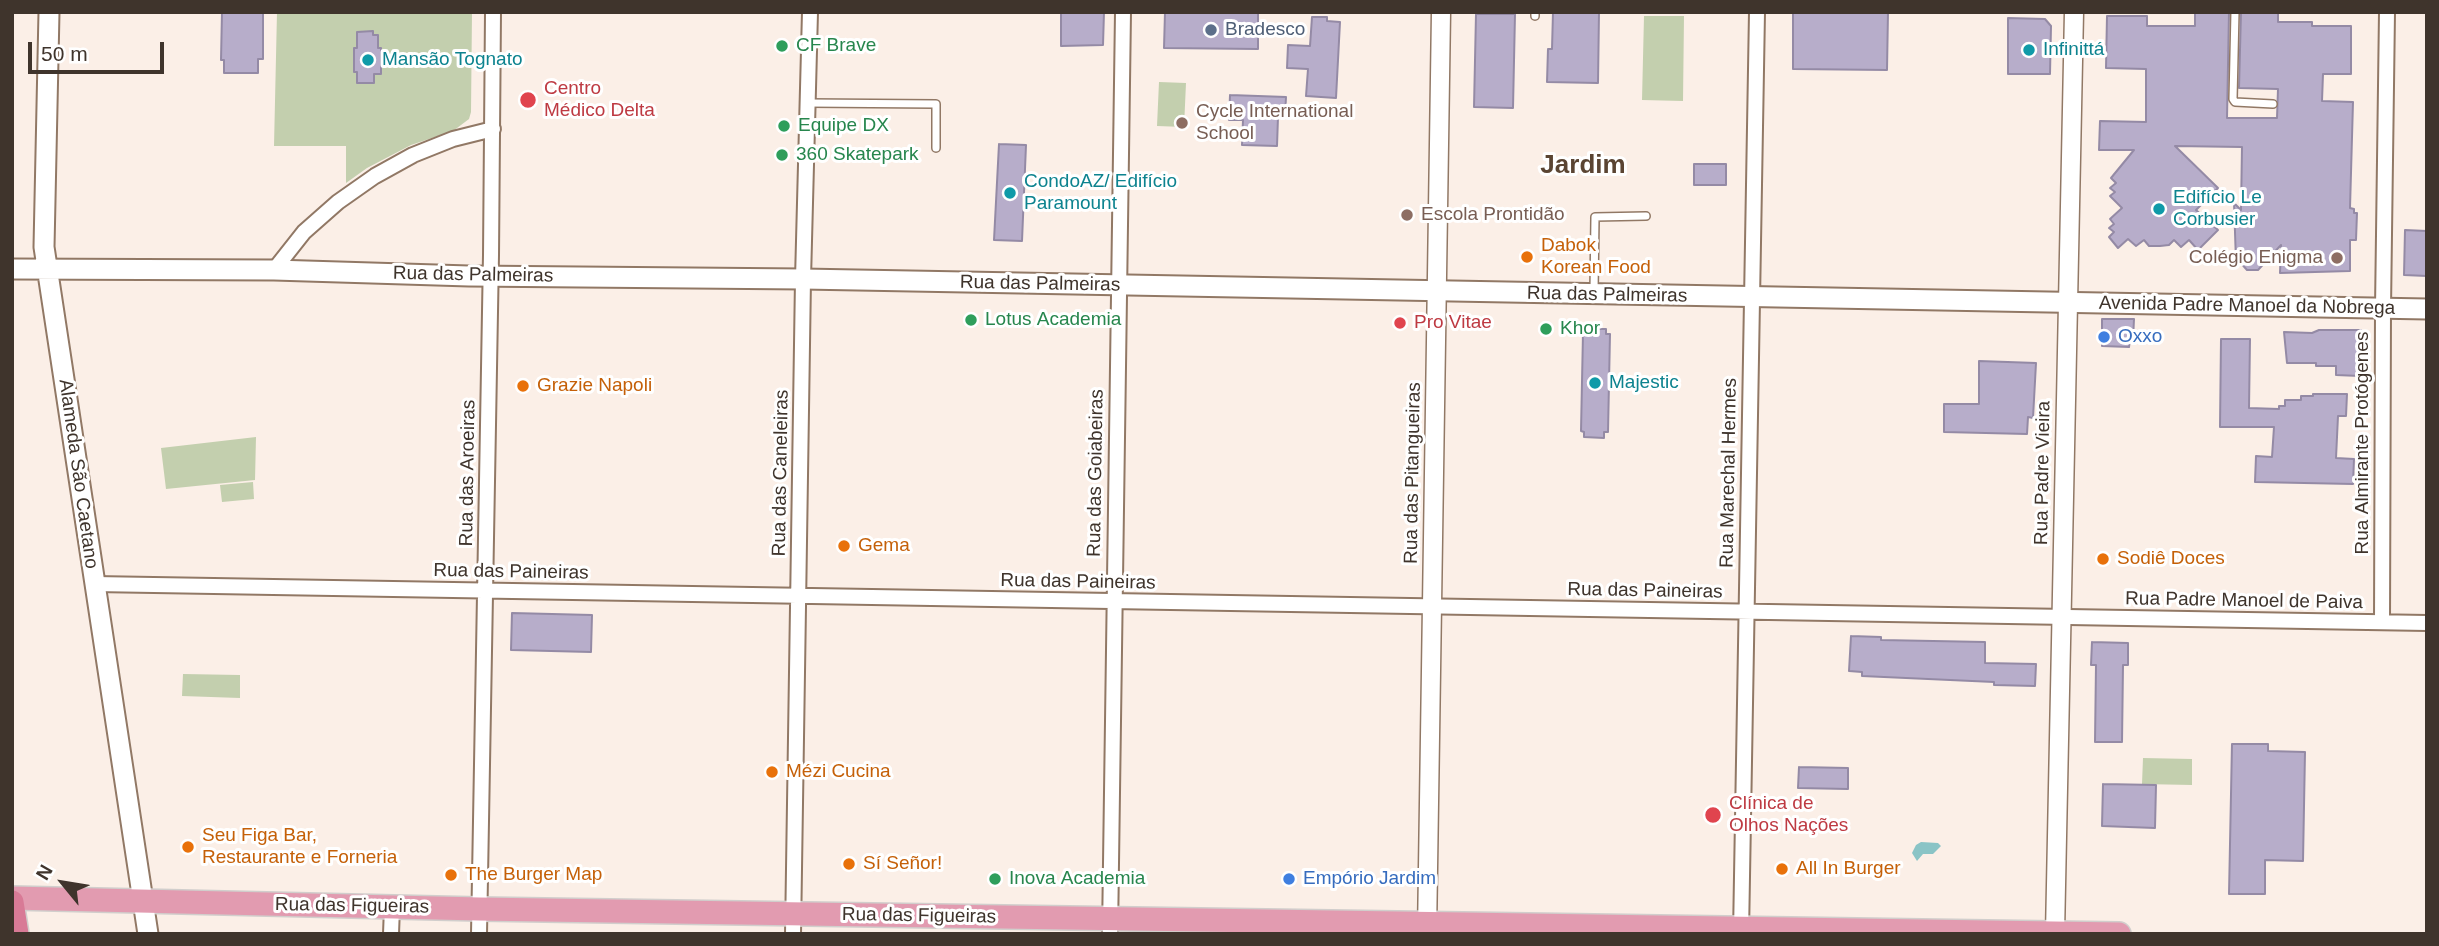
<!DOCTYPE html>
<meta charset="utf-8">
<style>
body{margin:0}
#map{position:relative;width:2439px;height:946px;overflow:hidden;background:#fbefe7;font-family:Helvetica,sans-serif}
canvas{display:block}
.frame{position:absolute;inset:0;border:14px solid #3f342c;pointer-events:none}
.north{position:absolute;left:28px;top:848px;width:70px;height:70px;-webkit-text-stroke:5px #fff;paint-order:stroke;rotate:300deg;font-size:19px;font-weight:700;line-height:28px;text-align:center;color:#3f342c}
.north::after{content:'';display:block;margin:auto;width:24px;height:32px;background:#3f342c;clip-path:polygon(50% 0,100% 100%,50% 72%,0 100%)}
.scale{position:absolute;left:28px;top:42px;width:136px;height:32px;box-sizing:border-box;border:4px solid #3f342c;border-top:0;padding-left:9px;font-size:21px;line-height:24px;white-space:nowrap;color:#3f342c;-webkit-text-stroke:5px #fff;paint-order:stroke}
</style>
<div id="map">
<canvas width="2439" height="946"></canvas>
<div class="frame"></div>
<div class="north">N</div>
<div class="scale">50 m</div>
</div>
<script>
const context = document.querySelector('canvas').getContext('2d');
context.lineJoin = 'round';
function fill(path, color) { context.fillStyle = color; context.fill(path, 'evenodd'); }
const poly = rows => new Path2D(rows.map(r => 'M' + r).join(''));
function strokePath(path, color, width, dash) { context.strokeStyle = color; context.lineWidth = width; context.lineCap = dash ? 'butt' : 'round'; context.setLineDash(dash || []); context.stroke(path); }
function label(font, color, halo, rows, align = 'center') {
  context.font = font + ' Helvetica,sans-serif'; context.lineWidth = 6; context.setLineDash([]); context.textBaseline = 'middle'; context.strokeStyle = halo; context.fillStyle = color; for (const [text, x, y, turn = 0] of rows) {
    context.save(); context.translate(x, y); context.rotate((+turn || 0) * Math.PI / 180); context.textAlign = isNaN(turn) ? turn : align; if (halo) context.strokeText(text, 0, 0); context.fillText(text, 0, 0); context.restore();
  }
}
fill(poly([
 [277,12,472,12,471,112,469,119,453,131,411,145,367,168,346,183,346,146,274,146],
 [1644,16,1684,16,1683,101,1642,100],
 [1159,82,1186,83,1184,127,1157,126],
 [256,437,255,480,166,489,161,448],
 [253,482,254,499,222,502,220,485],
 [183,674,240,675,240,698,182,696],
 [2143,758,2192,759,2192,785,2142,784]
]), '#c3cfae');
fill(poly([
 [1921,842,1938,843,1941,846,1933,854,1923,854,1917,861,1912,853,1916,845]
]), '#8ac4c6');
const building = poly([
 [222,12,263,12,263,59,258,59,258,73,224,73,224,60,221,60,222,12],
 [1061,12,1104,12,1103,45,1061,46,1061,12],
 [1165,12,1258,12,1258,49,1164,48,1165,12],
 [1553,12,1599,12,1598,83,1547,82,1548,49,1552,49,1553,12],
 [1793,12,1888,12,1887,70,1793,69,1793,12],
 [2195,12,2229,12,2227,118,2277,118,2278,89,2239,88,2241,12,2278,12,2278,22,2312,22,2312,26,2351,26,2351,74,2323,74,2322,101,2353,102,2350,208,2354,209,2354,213,2357,213,2356,240,2350,240,2350,271,2280,273,2281,245,2258,270,2247,270,2240,262,2236,262,2234,203,2241,210,2242,147,2175,146,2218,188,2196,210,2218,230,2198,250,2189,240,2181,247,2174,240,2169,245,2160,246,2149,246,2144,240,2136,246,2128,239,2118,248,2109,237,2114,232,2109,228,2114,224,2110,219,2122,208,2110,196,2115,192,2110,188,2116,183,2111,178,2134,150,2099,150,2100,121,2146,122,2146,69,2106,68,2107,16,2147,16,2147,26,2195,26,2195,12],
 [1476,14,1515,14,1513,108,1474,107,1476,14],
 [1312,17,1327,17,1327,21,1340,22,1336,98,1306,96,1308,69,1287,68,1288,45,1310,46,1312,17],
 [2008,18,2045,19,2051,26,2050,74,2008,74,2008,18],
 [373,31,373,35,378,35,378,48,381,48,381,74,374,74,374,83,357,83,357,72,354,72,354,48,357,48,357,32,373,31],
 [1230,95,1286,97,1285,117,1278,117,1277,146,1242,145,1243,120,1229,120,1230,95],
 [999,144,1026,145,1022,241,994,240,999,144],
 [1694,164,1726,164,1726,185,1694,185,1694,164],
 [2405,230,2427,231,2427,276,2404,275,2405,230],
 [2102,319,2134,319,2133,340,2130,340,2129,347,2102,346,2102,319],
 [1586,329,1606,329,1606,334,1610,334,1608,432,1604,432,1604,438,1584,437,1584,432,1581,431,1583,333,1586,333,1586,329],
 [2319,330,2361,330,2360,376,2336,375,2336,366,2316,366,2316,363,2287,363,2284,332,2312,333,2319,330],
 [2221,339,2250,339,2249,408,2279,409,2279,406,2285,406,2285,400,2301,400,2301,396,2313,396,2313,394,2347,394,2346,416,2338,416,2336,458,2354,459,2353,484,2255,482,2256,456,2272,457,2274,427,2220,427,2221,339],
 [1979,361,2036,363,2033,418,2028,417,2027,434,1944,432,1944,404,1979,404,1979,361],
 [512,613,592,615,591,652,511,650,512,613],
 [1851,636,1881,637,1881,640,1985,642,1985,663,2036,664,2035,686,1994,685,1994,682,1862,676,1862,672,1849,671,1851,636],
 [2092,642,2128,643,2128,665,2123,665,2122,742,2095,742,2096,665,2091,665,2092,642],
 [2232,744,2268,744,2268,751,2305,752,2303,861,2265,860,2265,894,2229,894,2232,744],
 [1799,767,1848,768,1848,789,1798,788,1799,767],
 [2103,784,2156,785,2155,828,2102,826,2103,784]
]);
fill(building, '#b7adca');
strokePath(building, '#948aa5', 2);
const service = poly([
 [2235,12,2233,99,2235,102,2273,104],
 [1535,16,1535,12],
 [808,103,936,104,936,148],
 [1594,291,1595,217,1646,216]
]);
const minor = poly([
 [274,270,304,232,338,202,375,176,413,155,453,139,493,129],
 [94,584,2427,623],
 [2382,622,2383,308,2387,12],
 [391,934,392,907],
 [479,934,491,255,493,12],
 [793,934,803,279,810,12],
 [1110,934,1123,12],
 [1741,934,1757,12]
]);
const tertiary = poly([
 [2055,933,2074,12],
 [1427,934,1441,12]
]);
const secondary = poly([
 [49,12,44,247,148,934],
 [12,269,274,270,469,276,803,279,2427,309]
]);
const primary = poly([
 [12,898,479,909,2119,934]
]);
const trunk = poly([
 [12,902,17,934]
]);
strokePath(service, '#917865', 10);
strokePath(minor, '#917865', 18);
strokePath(tertiary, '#917865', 21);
strokePath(secondary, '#917865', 23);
strokePath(primary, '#d1cecc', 26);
strokePath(trunk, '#d1cecc', 26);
strokePath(service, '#fff', 7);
strokePath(minor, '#fff', 14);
strokePath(tertiary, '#fff', 18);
strokePath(secondary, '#fff', 19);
strokePath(primary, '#e29bb0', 23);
strokePath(trunk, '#d87a96', 23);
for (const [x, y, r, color] of [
 [1211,30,7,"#5c6f8a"],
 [782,46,7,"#2e9e5b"],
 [2029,50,7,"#0f9aa8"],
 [368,60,7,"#0f9aa8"],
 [528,100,9,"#e0444e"],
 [1182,123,7,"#8d6e63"],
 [784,126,7,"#2e9e5b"],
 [782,155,7,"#2e9e5b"],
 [1010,193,7,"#0f9aa8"],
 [2159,209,7,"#0f9aa8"],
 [1407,215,7,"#8d6e63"],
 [1527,257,7,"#e8710a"],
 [2337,258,7,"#8d6e63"],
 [971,320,7,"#2e9e5b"],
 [1400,323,7,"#e0444e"],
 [1546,329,7,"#2e9e5b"],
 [2104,337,7,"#3f7fe0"],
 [1595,383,7,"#0f9aa8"],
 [523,386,7,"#e8710a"],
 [844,546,7,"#e8710a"],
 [2103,559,7,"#e8710a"],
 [772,772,7,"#e8710a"],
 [1713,815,9,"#e0444e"],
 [188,847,7,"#e8710a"],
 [849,864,7,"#e8710a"],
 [1782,869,7,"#e8710a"],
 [451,875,7,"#e8710a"],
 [995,879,7,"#2e9e5b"],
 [1289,879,7,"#3f7fe0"]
]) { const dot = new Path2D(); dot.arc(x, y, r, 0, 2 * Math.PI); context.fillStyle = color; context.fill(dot); strokePath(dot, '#fff', 2.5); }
label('19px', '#4e5e75', '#fff', [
 ["Bradesco",1225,30]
], 'left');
label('19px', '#27864d', '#fff', [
 ["CF Brave",796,46],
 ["Equipe DX",798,126],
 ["360 Skatepark",796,155],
 ["Lotus Academia",985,320],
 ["Khor",1560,329],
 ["Inova Academia",1009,879]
], 'left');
label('19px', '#0d838f', '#fff', [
 ["Infinittá",2043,50],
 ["Mansão Tognato",382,60],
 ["CondoAZ/ Edifício",1024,182],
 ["Paramount",1024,204],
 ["Edifício Le",2173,198],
 ["Corbusier",2173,220],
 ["Majestic",1609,383]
], 'left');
label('19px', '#be3a42', '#fff', [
 ["Centro",544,89],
 ["Médico Delta",544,111],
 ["Pro Vitae",1414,323],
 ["Clínica de",1729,804],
 ["Olhos Nações",1729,826]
], 'left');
label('19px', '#785e54', '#fff', [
 ["Cycle International",1196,112],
 ["School",1196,134],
 ["Escola Prontidão",1421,215],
 ["Colégio Enigma",2323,258,"right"]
], 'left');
label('19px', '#c56008', '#fff', [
 ["Dabok",1541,246],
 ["Korean Food",1541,268],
 ["Grazie Napoli",537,386],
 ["Gema",858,546],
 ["Sodiê Doces",2117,559],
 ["Mézi Cucina",786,772],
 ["Seu Figa Bar,",202,836],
 ["Restaurante e Forneria",202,858],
 ["Sí Señor!",863,864],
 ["All In Burger",1796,869],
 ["The Burger Map",465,875]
], 'left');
label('19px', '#3f342c', '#fff', [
 ["Rua das Palmeiras",473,275,1],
 ["Rua das Palmeiras",1040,284,1],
 ["Rua das Palmeiras",1607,295,1],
 ["Avenida Padre Manoel da Nobrega",2247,306,1],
 ["Rua Almirante Protógenes",2363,443,-90],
 ["Rua das Aroeiras",468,473,-89],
 ["Rua das Caneleiras",781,473,-89],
 ["Rua das Goiabeiras",1096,473,-89],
 ["Rua das Pitangueiras",1413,473,-89],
 ["Rua Marechal Hermes",1729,473,-89],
 ["Rua Padre Vieira",2043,473,-89],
 ["Alameda São Caetano",78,474,82],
 ["Rua das Paineiras",511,572,1],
 ["Rua das Paineiras",1078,582,1],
 ["Rua das Paineiras",1645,591,1],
 ["Rua Padre Manoel de Paiva",2244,601,1],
 ["Rua das Figueiras",352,906,1],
 ["Rua das Figueiras",919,916,1]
]);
label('19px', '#366cbe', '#fff', [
 ["Oxxo",2118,337],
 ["Empório Jardim",1303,879]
], 'left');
label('bold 26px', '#5a4432', '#fff', [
 ["Jardim",1583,166]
]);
</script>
